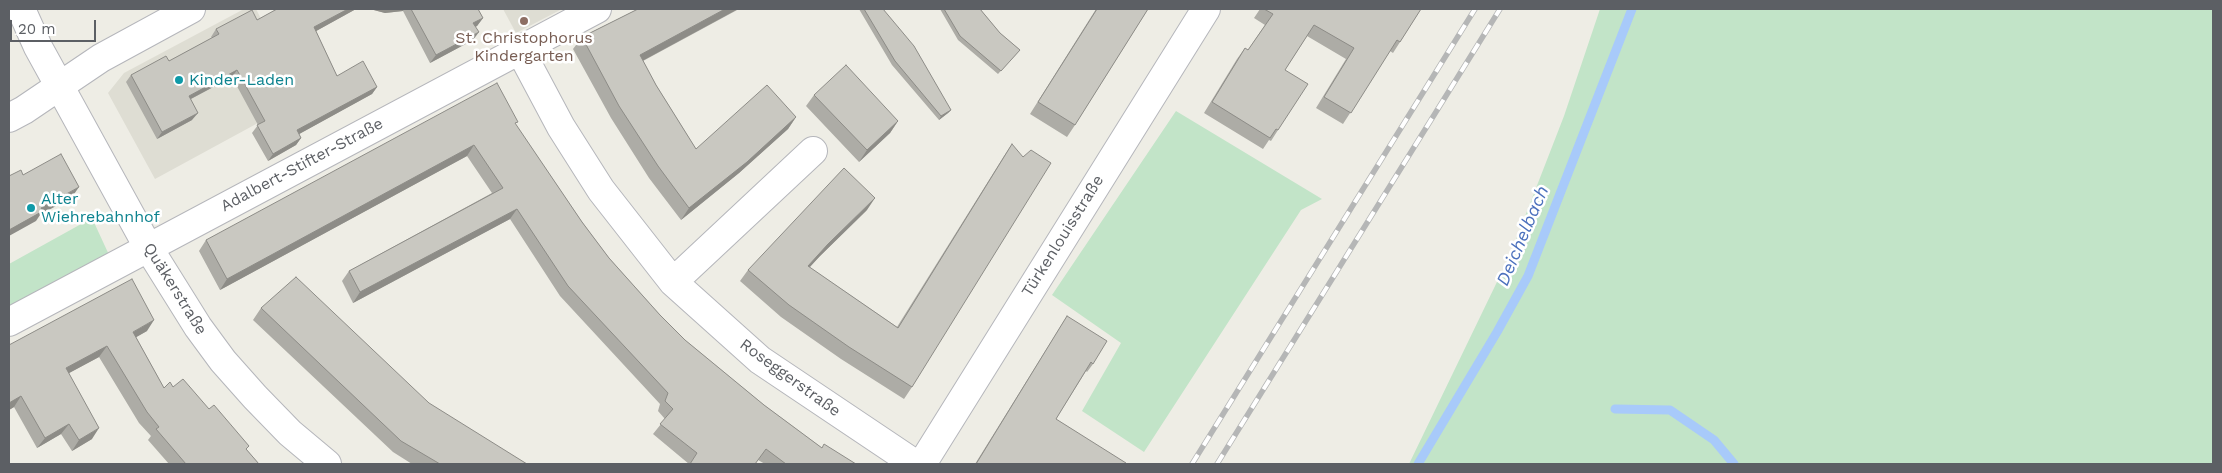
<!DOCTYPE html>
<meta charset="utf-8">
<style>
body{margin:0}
#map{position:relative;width:2222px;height:473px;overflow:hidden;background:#eeede5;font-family:"Work Sans",sans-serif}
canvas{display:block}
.frame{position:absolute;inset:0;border:10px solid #5c5f64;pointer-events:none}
.scale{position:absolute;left:10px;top:20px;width:86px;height:22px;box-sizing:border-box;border:2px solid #5c5f64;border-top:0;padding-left:6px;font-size:15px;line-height:18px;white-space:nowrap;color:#5c5f64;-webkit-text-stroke:4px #fff;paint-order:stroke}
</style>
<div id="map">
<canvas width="2222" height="473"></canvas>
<div class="frame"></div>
<div class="scale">20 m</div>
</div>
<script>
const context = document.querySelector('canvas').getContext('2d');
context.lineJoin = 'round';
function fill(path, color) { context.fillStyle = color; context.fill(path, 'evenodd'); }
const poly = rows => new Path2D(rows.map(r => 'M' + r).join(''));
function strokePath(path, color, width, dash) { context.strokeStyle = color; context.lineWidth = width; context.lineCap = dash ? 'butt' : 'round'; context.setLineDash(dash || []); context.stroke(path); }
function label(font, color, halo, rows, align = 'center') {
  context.font = font + ' "Work Sans",sans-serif'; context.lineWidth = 5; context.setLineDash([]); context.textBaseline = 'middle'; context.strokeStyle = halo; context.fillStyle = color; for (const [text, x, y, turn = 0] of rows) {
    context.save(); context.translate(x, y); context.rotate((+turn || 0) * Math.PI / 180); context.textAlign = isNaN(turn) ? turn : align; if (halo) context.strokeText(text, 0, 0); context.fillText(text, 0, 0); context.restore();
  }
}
fill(poly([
 [244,9,256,9,302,99,155,179,108,93,124,73],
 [503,9,562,9,516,33]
]), '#deddd3');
fill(poly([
 [1600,9,2213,9,2213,464,1409,464,1510,255,1564,116],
 [1176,111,1322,199,1301,210,1144,452,1082,411,1121,343,1052,295],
 [92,218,110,257,9,312,9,264]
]), '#c2e4c8');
strokePath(poly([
 [1615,409,1670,410,1714,440,1734,464],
 [1418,464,1497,332,1528,276,1632,9]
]), '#a8cafa', 9);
const minor = poly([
 [21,9,38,47,148,247,198,327,223,361,255,397,290,433,327,464],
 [520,50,561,127,601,190,673,282,760,360,915,464],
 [9,118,24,110,101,58,191,9],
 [673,282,813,151],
 [9,322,597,9],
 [922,464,1206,9]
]);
strokePath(minor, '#b5b6bb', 30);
strokePath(minor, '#fff', 28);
const rail = poly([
 [1192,464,1475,9],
 [1217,464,1500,9]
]);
strokePath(rail, '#b5b6b6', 5.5);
strokePath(rail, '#fff', 4, [11]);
fill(poly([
 [277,9,356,9,316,31,337,76,377,87,372,94,299,134,301,138,296,145,268,161,252,133,258,125,232,77,191,99,192,120,157,139,126,82,131,75,169,61,212,38,211,37,216,29,257,20],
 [370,9,478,9,483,18,477,26,475,27,473,40,430,63,403,11,385,13],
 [638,9,739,9,643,61,656,85,696,149,796,117,788,129,739,173,681,220,649,178,611,118,573,49,582,37],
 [859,9,883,9,951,110,948,113,939,120,892,65],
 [940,9,980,9,1000,33,1020,50,998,74,958,40],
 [1096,9,1148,9,1075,125,1067,137,1030,114],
 [1260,9,1421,9,1393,53,1390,51,1343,124,1316,108,1346,59,1307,36,1285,70,1278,130,1271,141,1269,140,1263,149,1204,113,1237,59,1245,48,1248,50,1265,25,1254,18],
 [814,95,898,121,890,133,859,162,806,106],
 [516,125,582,222,609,258,660,315,685,340,764,405,822,448,856,464,765,464,758,460,755,464,689,464,653,434,665,419,658,411,660,404,560,296,510,219,353,303,342,281,349,271,492,193,467,156,220,290,199,251,206,240],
 [1012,144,912,387,904,399,841,359,781,317,740,281,748,270,867,210,820,256,809,267,897,327,1004,156],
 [261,308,527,464,412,464,393,452,253,320],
 [1067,316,1093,364,1087,372,1086,371,1056,419,1125,464,975,464],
 [147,331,136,337,164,388,173,387,209,409,247,450,259,464,169,464,148,440,151,436,139,423,99,357,69,373,92,439,72,451,61,434,37,448,14,407,9,410,9,345]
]), '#adaca6');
fill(poly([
 [348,9,356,9,309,35,314,27],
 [370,9,404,9,403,11,385,13],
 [725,9,738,9,631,67,640,55],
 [483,18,477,26,468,31,473,23],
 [479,32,473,40,430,63,436,55],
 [237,70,232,77,183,103,189,96],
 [377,87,372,94,292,138,297,130],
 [951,110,948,113,939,120,941,116],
 [198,113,192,120,157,139,162,132],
 [796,117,788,129,739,173,681,220,689,208],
 [898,121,890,133,859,162,867,150],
 [301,138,296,145,268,161,273,154],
 [474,145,467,156,220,290,227,279],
 [79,187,72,197,40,215,36,221,9,236,9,230,41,208],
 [875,198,867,210,820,256,800,278,808,266,828,244],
 [517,209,510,219,353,303,360,292],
 [154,320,147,331,126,343,133,332],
 [107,346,99,357,58,379,66,368],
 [21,396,14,407,9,410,9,403],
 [69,424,61,434,37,448,45,438],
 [99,428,92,439,72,451,79,440]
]), '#8d8c87');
const building = poly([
 [277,9,348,9,314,27,337,76,363,61,377,87,297,130,301,138,273,154,257,125,265,121,237,70,189,96,198,113,162,132,131,75,166,56,169,61,219,34,216,29,252,10,257,20,277,9],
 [411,9,478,9,483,18,473,23,479,32,436,55,411,9],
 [638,9,725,9,640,55,656,85,696,149,767,85,796,117,747,162,689,208,658,166,619,106,582,37,638,9],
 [864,9,883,9,914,46,951,110,941,116,895,61,864,9],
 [944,9,980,9,1000,33,1020,50,1001,71,960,36,944,9],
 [1097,9,1148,9,1075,125,1038,102,1097,9],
 [1264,9,1421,9,1400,42,1397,40,1351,113,1324,97,1354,48,1314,25,1285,70,1308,84,1278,130,1276,129,1270,138,1212,102,1245,48,1248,50,1273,14,1264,9],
 [846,65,898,121,867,150,814,95,846,65],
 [497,83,518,122,515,123,582,222,609,258,660,315,685,340,764,405,822,448,824,444,856,464,786,464,766,449,755,464,690,464,697,453,660,424,673,409,665,401,668,393,568,286,517,209,360,292,349,271,503,188,474,145,227,279,206,240,497,83],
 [1012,144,1023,157,1031,150,1051,163,912,387,849,347,789,305,748,270,844,168,875,198,828,244,808,266,898,328,1012,144],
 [61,154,79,187,41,208,43,211,9,230,9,176,21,170,23,175,61,154],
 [296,277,429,403,527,464,440,464,401,441,261,308,296,277],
 [132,279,154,320,133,332,164,388,170,382,173,387,183,379,209,409,214,405,249,446,246,449,259,464,186,464,156,429,159,427,147,412,107,346,66,368,99,428,79,440,69,424,45,438,21,396,9,403,9,345,132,279],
 [1067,316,1107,341,1093,364,1091,362,1056,419,1126,463,1125,464,976,464,1067,316]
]);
fill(building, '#c9c8c1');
strokePath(building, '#8d8c87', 1);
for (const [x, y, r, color] of [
 [524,21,5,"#8d6e63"],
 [179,80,5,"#0f9aa8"],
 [31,208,5,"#0f9aa8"]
]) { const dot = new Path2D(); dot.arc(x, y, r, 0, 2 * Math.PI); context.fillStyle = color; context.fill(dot); strokePath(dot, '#fff', 2); }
label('16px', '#785e54', '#fff', [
 ["St. Christophorus",524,38],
 ["Kindergarten",524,56]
]);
label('16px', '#0d838f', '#fff', [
 ["Kinder-Laden",189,80],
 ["Alter",41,199],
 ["Wiehrebahnhof",41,217]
], 'left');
label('16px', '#5c5f64', '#fff', [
 ["Adalbert-Stifter-Straße",302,165,-28],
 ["Türkenlouisstraße",1063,236,-58],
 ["Quäkerstraße",175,289,58],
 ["Roseggerstraße",790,378,36]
]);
label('italic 18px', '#4c71bd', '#fff', [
 ["Deichelbach",1523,236,-67]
]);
</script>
